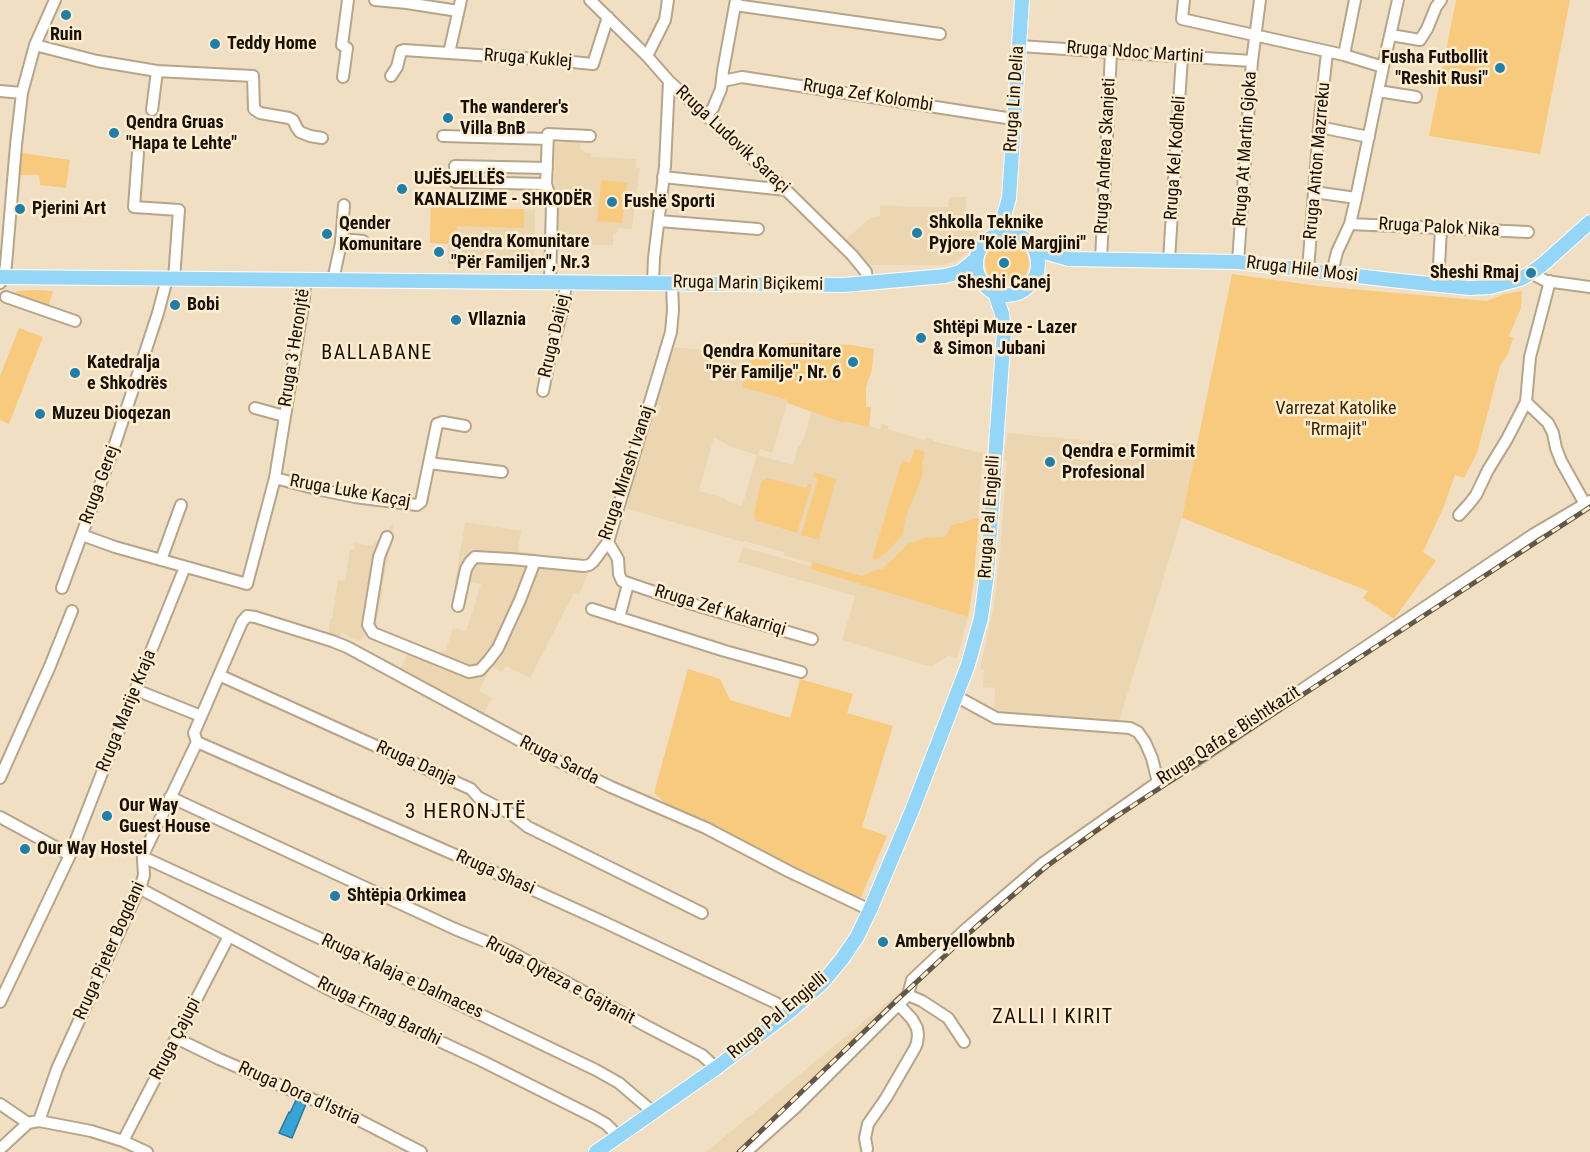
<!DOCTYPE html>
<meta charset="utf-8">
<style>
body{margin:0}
canvas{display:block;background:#f1dfc3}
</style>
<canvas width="1590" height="1152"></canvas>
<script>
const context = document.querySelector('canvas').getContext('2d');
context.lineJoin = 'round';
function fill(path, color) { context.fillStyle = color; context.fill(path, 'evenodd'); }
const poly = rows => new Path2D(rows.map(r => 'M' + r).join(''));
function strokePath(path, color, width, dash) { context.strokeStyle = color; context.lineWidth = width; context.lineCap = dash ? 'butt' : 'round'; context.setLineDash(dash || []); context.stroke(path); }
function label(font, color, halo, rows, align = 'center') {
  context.font = font + ' "Roboto Condensed",sans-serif'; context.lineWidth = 5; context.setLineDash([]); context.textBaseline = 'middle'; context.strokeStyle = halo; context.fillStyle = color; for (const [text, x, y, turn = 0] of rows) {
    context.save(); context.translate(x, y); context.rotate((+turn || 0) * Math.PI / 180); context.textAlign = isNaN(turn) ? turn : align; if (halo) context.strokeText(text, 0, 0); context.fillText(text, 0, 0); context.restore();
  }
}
fill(poly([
 [561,137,581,138,580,148,586,153,591,153,591,157,636,159,636,168,640,168,632,229,617,228,616,235,613,235,613,245,558,244,559,196,554,195,555,143,561,143],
 [949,197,966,197,966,219,982,231,974,238,965,254,957,261,941,265,869,265,845,240,870,218,880,216,880,206,948,207],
 [431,201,446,201,447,208,535,210,534,267,448,264,448,244,430,243],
 [670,347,751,353,743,387,787,400,787,403,772,453,760,449,758,455,793,465,798,446,800,446,805,435,812,410,844,422,845,420,880,429,882,424,888,426,888,429,924,440,926,437,933,439,933,441,983,453,973,586,968,617,957,658,948,656,931,667,842,640,855,596,738,562,743,547,810,566,811,563,784,555,784,552,744,541,743,542,628,509,627,507,636,466,649,423,651,419,659,415,661,406,653,404],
 [714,437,731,447,757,455,742,506,727,501,724,498,699,491],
 [1007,433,1197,451,1182,518,1119,721,994,712,995,688,983,687,984,670,980,669,994,605,999,564,1007,461,1004,460],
 [465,522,521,531,518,551,584,562,592,556,598,546,598,554,603,556,597,566,590,570,579,595,574,593,530,678,506,666,502,672,491,666,479,691,492,698,482,718,398,673,409,651,364,636,361,641,353,639,342,632,340,636,330,637,329,630,330,618,332,619,338,580,345,581,350,550,354,550,355,543,372,546,394,523,385,575,383,578,385,578,381,588,383,589,376,626,378,630,395,639,438,653,446,650,453,628,466,631,481,584,473,582,469,583,461,610,457,609,460,583,454,583,458,568,459,554,460,554],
 [897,994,901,1000,741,1152,706,1152]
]), '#ecd6b2');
fill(poly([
 [1456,0,1570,0,1540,154,1429,136],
 [22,153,70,160,66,188,40,185,39,175,20,175],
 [601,180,627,183,622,223,597,221],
 [431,201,446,201,447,208,524,209,524,228,457,226,456,240,449,240,448,244,430,243],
 '985 263a22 22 0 1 1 44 0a22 22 0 1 1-44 0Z',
 [1232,274,1318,286,1487,301,1504,294,1522,291,1521,308,1509,336,1513,338,1508,354,1500,366,1477,453,1464,478,1455,475,1444,506,1423,552,1436,561,1394,619,1363,598,1368,591,1182,518],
 [35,290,53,291,48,308,10,295,18,291],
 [19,328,43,337,9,424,0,420,0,376],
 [794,343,851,345,874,349,872,369,866,387,866,407,871,407,869,427,845,421,844,423,787,403,787,400,742,387,751,353,773,349,784,344],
 [915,449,925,452,922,464,923,471,920,482,905,519,903,534,890,549,876,560,872,559,902,460,910,463],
 [814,472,836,479,819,540,801,535,818,479,813,476],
 [767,478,806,488,808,484,812,485,797,533,758,521,755,519,754,515,760,485,762,481],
 [979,518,973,586,968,617,811,569,813,562,861,576,865,575,873,571,882,569,908,544,924,538,945,537,952,525],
 [688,669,720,679,730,700,790,718,800,679,853,694,847,713,893,726,862,827,887,836,861,897,845,895,671,808,654,793]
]), '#f8ca7d');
const water = poly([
 [296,1100,306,1104,292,1138,279,1133,289,1112,290,1113,296,1100]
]);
fill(water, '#35a4d8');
strokePath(water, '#2c7899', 1.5);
const minor = poly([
 [375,0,407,3,458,11],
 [590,0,647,56,669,81,787,191,852,255,866,272,867,282],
 [1184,0,1182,19,1344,55,1383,67],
 [735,5,940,34],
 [1391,35,1420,40,1427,29,1436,7,1441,0],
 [35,45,97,61,157,71,253,76,254,109,260,113,289,118,293,120,297,128,300,132,310,136,322,138],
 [1019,46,1252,61],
 [449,53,461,0],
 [1344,55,1355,0],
 [647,56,665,20,668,0],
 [391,76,397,67,401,51,404,50,552,60,593,64,608,17],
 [343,77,347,48,342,45,348,0],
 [723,81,742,77,1013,119],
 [0,91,22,93],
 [1378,91,1416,97],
 [152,110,157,71],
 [707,115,713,108,721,89,723,71,736,0],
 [1319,127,1369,137],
 [443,136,548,139],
 [138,153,134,207,179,210,174,279],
 [663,177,786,190],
 [546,184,455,182,455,166,547,168],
 [1314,192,1356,198],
 [659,221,758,229],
 [1350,224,1528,232],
 [341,239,363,241],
 [1101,260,1111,52],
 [1169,260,1182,56],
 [1238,262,1252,61,1260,0],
 [1439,265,1441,229],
 [1308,270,1319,127,1327,52],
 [1332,273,1337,252,1350,224,1356,198,1383,67,1398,0],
 [1531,273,1546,281,1590,287],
 [333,280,341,243,344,205],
 [1550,281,1530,357,1526,402,1548,423,1553,433,1556,448,1561,461,1585,504],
 [550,282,552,204,546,184,548,134,590,136],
 [0,283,4,277,6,265,16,145,22,93,35,45,55,0],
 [653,283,654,258,665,166,669,81],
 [6,297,75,321],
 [543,391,550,357,563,307,566,282],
 [255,408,284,416],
 [429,463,502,472],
 [275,478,321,490,355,497,417,505,421,502,437,424,443,422,465,426],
 [1459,515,1469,504,1476,495,1488,470,1507,439,1526,402],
 [82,535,115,547,247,584,275,478,304,299,305,280],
 [387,537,379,557,368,625,373,633,469,672,480,670,489,660,498,648,520,600,535,561],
 [608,542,618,559,619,574,622,581,675,599,812,639],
 [161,560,181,505],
 [62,588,113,450,158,313,167,279],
 [458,606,466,569,470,562,475,557,511,559,584,566,589,565,593,562,608,542,671,332,673,310,672,284],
 [592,609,725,651,801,672],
 [619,618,628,584],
 [219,675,471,789,478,797,513,815,528,827,702,913],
 [136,690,201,716],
 [955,698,963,700,996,718,1130,728,1138,732,1145,742,1152,758,1158,782],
 [197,742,476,864,606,923,776,1003,788,1013],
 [0,778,50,666,72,611],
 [170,797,455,929,509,951,648,1027,702,1055,716,1068],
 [0,817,70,855],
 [143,857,354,954,596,1070,619,1083,653,1112],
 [139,888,334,992,482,1061,594,1117,606,1124,618,1136],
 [908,995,922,1001,948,1018,964,1042],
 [0,1002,70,855,109,755,185,567],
 [176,1038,219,1059,351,1116,421,1152],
 [0,1104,28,1123],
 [39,1121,57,1069,142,882,144,875,143,860,145,851,197,742,194,733,242,622,247,616,255,617,332,641,347,647,556,760,611,787,706,828,790,872,870,910],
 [123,1141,229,936],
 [0,1149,28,1123,39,1121,91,1131,123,1141,147,1152],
 [867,1149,865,1138,868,1124,886,1098,915,1048,917,1043,918,1035,917,1028,912,1019,899,1005],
 [746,1152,796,1107,908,995,912,980,967,928,1043,863,1158,782,1167,778,1197,760,1534,534,1590,501]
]);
const major = poly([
 '976 264a31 31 0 1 1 62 0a31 31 0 1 1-62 0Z',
 [995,234,1005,212,1009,198,1022,0],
 [1033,245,1044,252,1069,259,1238,262,1391,280,1469,288,1490,287,1520,279,1531,273,1542,265,1590,222],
 [0,277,844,285,945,276,960,272,975,260],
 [596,1152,716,1068,788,1013,823,982,842,959,857,937,870,910,913,808,968,665,981,618,987,574,1004,332,1002,314,995,293]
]);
strokePath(minor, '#b6a589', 14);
strokePath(major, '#fff', 16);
strokePath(minor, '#fff', 10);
strokePath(major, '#94d6f7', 14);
const rail = poly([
 [739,1152,896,1001,977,926,1047,866,1114,818,1590,507]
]);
strokePath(rail, '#625848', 5);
strokePath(rail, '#ffedd0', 3, [9]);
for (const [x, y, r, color] of [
 [66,15,6,"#1e7fab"],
 [215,44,6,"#1e7fab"],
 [1500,68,6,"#1e7fab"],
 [448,118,6,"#1e7fab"],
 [114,133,6,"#1e7fab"],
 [402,189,6,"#1e7fab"],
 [612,202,6,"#1e7fab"],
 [20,209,6,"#1e7fab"],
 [917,233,6,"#1e7fab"],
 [327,234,6,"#1e7fab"],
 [439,252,6,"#1e7fab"],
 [1004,263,6,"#1e7fab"],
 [1531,273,6,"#1e7fab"],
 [175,305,6,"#1e7fab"],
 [456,320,6,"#1e7fab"],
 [921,338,6,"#1e7fab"],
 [853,362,6,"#1e7fab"],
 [75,373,6,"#1e7fab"],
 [40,414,6,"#1e7fab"],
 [1050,462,6,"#1e7fab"],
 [107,816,6,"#1e7fab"],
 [25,849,6,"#1e7fab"],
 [335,896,6,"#1e7fab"],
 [883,942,6,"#1e7fab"]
]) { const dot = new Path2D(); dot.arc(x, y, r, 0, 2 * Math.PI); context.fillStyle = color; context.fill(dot); strokePath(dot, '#ffedd0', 2); }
label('bold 18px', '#171107', '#ffedd0', [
 ["Ruin",66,35,"center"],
 ["Teddy Home",227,44],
 ["Fusha Futbollit",1488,58,"right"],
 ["\"Reshit Rusi\"",1488,79,"right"],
 ["The wanderer's",460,108],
 ["Villa BnB",460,129],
 ["Qendra Gruas",126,123],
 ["\"Hapa te Lehte\"",126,144],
 ["UJËSJELLËS",414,179],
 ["KANALIZIME - SHKODËR",414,200],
 ["Fushë Sporti",624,202],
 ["Pjerini Art",32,209],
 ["Shkolla Teknike",929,223],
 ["Pyjore \"Kolë Margjini\"",929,244],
 ["Qender",339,224],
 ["Komunitare",339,245],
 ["Qendra Komunitare",451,242],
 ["\"Për Familjen\", Nr.3",451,263],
 ["Sheshi Rmaj",1519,273,"right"],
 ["Sheshi Canej",1004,283,"center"],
 ["Bobi",187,305],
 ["Vllaznia",468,320],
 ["Shtëpi Muze - Lazer",933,328],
 ["& Simon Jubani",933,349],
 ["Qendra Komunitare",841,352,"right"],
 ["\"Për Familje\", Nr. 6",841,373,"right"],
 ["Katedralja",87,363],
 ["e Shkodrës",87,384],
 ["Muzeu Dioqezan",52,414],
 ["Qendra e Formimit",1062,452],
 ["Profesional",1062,473],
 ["Our Way",119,806],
 ["Guest House",119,827],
 ["Our Way Hostel",37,849],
 ["Shtëpia Orkimea",347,896],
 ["Amberyellowbnb",895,942]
], 'left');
label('18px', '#171107', '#ffedd0', [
 ["Rruga Ndoc Martini",1135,53,4],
 ["Rruga Kuklej",528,59,4],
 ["Rruga Zef Kolombi",868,96,9],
 ["Rruga Lin Delia",1015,99,-86],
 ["Rruga Ludovik Saraçi",732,140,43],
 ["Rruga At Martin Gjoka",1246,149,-86],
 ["Rruga Andrea Skanjeti",1106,156,-87],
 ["Rruga Kel Kodheli",1176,158,-86],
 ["Rruga Anton Mazrreku",1318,161,-85],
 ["Rruga Palok Nika",1439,228,3],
 ["Rruga Hile Mosi",1302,270,7],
 ["Rruga Marin Biçikemi",748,284,1],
 ["Rruga Daijej",555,336,-77],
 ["Rruga 3 Heronjtë",295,348,-81],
 ["Rruga Mirash Ivanaj",627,473,-72],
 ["Rruga Gerej",100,485,-70],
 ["Rruga Luke Kaçaj",350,492,10],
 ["Rruga Pal Engjelli",990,517,-86],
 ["Rruga Zef Kakarriqi",720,611,17],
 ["Rruga Marije Kraja",127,711,-68],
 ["Rruga Qafa e Bishtkazit",1229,736,-33],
 ["Rruga Sarda",559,761,27],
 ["Rruga Danja",416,764,24],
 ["Rruga Shasi",495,873,24],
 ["Rruga Pjeter Bogdani",110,951,-66],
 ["Rruga Kalaja e Dalmaces",402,977,25],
 ["Rruga Qyteza e Gajtanit",560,981,28],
 ["Rruga Frnag Bardhi",379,1012,26],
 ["Rruga Pal Engjelli",778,1016,-40],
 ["Rruga Çajupi",176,1039,-63],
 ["Rruga Dora d'Istria",299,1094,24]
]);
label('18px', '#392500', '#ffedd0', [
 ["Varrezat Katolike",1336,409],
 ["\"Rrmajit\"",1336,430]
]);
context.letterSpacing = '1.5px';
label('20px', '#171107', '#ffedd0', [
 ["BALLABANE",377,354],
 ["ZALLI I KIRIT",1053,1018]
]);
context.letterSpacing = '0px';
context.letterSpacing = '1.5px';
label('21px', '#171107', '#ffedd0', [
 ["3 HERONJTË",466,813]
]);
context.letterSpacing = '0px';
</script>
